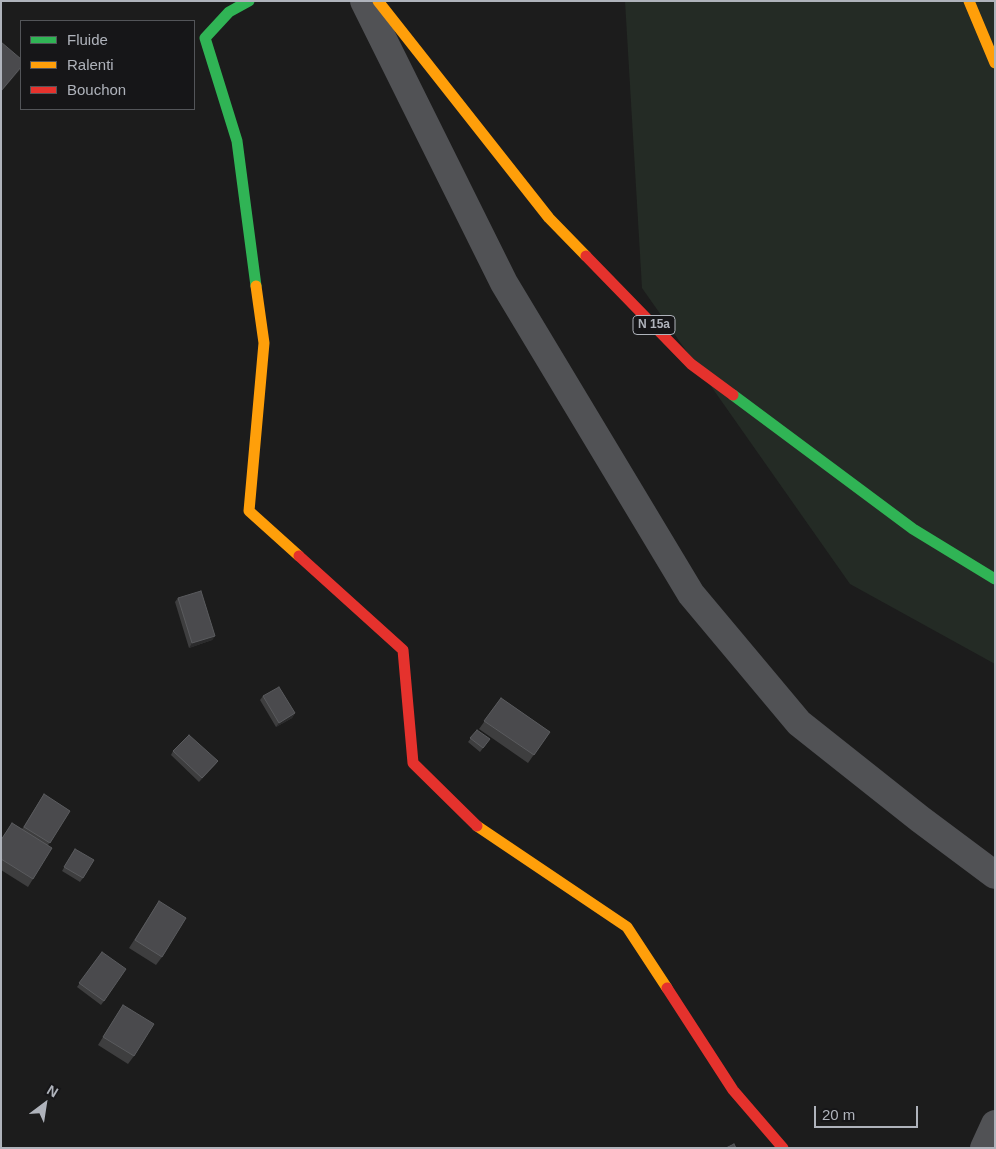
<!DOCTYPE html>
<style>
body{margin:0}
#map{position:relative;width:996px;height:1149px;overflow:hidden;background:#1c1c1c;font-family:Arial,sans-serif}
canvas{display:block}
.frame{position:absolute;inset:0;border:2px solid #afb3bb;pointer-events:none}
.legend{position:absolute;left:20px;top:20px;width:175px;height:90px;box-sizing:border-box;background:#161618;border:1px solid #535559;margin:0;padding:6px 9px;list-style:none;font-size:15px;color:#afb3bb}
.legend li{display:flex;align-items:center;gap:10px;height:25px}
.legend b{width:25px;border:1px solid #535559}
.north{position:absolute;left:20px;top:1079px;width:50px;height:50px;-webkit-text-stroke:4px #161618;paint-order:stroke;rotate:31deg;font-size:14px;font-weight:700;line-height:20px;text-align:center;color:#afb3bb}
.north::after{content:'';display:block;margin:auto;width:18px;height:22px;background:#afb3bb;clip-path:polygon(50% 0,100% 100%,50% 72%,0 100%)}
.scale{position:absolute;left:814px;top:1106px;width:104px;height:22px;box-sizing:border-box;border:2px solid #afb3bb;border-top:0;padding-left:6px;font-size:15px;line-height:18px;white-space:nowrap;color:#afb3bb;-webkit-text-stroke:4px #161618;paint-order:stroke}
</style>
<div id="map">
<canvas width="996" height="1149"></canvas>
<div class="frame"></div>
<ul class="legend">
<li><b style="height:6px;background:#30b455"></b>Fluide</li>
<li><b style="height:6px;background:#ff9f0a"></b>Ralenti</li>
<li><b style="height:6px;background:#e5322d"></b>Bouchon</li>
</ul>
<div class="north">N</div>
<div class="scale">20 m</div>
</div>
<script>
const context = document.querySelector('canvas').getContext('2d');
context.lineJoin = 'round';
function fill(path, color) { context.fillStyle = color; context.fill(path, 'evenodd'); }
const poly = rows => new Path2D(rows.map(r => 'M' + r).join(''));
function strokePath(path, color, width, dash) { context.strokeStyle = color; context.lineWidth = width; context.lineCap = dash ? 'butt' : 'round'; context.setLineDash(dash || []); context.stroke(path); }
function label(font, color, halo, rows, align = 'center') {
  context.font = font + ' Arial,sans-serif'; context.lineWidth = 4.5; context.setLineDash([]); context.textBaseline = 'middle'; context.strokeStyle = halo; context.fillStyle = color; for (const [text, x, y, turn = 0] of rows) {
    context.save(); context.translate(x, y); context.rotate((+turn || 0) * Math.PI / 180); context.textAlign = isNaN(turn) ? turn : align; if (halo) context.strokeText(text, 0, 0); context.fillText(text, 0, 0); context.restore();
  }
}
fill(poly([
 [625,1,995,1,995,664,850,584,642,288]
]), '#242b25');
strokePath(poly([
 [364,1,504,283,691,594,799,723,920,819,995,875],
 [984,1148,995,1124]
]), '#515255', 28);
strokePath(poly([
 [249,1,229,12,205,38,237,141,256,286],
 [733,395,913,529,995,579]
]), '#30b455', 11);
strokePath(poly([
 [378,1,549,218,586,256],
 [969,1,995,63],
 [256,286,264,343,249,511,299,556],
 [477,826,627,927,667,988]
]), '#ff9f0a', 11);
strokePath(poly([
 [586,256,691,364,733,395],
 [299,556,403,650,413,763,477,826],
 [667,988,733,1090,783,1148]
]), '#e5322d', 11);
fill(poly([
 [178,598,215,636,212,640,189,648,175,602],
 [263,696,295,713,292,718,276,727,260,700],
 [501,698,550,732,528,763,479,729],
 [477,730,487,743,480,752,468,742],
 [173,751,218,761,215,765,199,782,171,755],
 [44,794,70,811,48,845,33,879,28,887,1,870,1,840,12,823,22,829],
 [75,849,83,878,80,882,62,871],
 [159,901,162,957,156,965,129,948],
 [102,952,104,1001,101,1005,77,987],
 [123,1005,134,1056,128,1064,98,1045]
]), '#3e3e3f');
fill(poly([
 [21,67,20,70,1,92,1,91],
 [215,636,212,640,189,648,192,643],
 [295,713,292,718,276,727,279,723],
 [218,761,215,765,199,782,202,778]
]), '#2b2b2c');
const building = poly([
 [1,42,21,59,21,67,1,91,1,42],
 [201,591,215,636,192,643,178,598,201,591],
 [279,687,295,713,279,723,263,696,279,687],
 [501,698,550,732,534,755,484,721,501,698],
 [477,730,490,739,483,748,470,738,477,730],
 [189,735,218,761,202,778,173,751,189,735],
 [44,794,70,811,50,843,24,827,44,794],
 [12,823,52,848,33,879,1,859,1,840,12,823],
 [75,849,94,860,83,878,64,867,75,849],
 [159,901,186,918,162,957,135,940,159,901],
 [102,952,126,969,104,1001,79,983,102,952],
 [123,1005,154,1024,134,1056,103,1037,123,1005],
 [734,1144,736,1148,726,1148,734,1144]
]);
fill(building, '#4a4a4d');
strokePath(building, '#5a5b5e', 1);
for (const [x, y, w] of [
 [654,325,42]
]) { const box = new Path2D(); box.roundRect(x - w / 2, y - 9.5, w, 19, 4); context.fillStyle = '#161618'; context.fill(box); strokePath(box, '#afb3bb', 1); }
label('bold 12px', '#afb3bb', null, [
 ["N 15a",654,325]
]);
</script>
